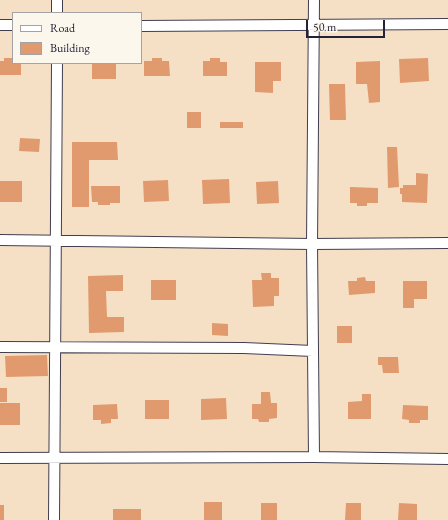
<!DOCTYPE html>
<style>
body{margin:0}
#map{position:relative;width:448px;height:520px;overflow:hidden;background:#f5e0c6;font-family:"EB Garamond",serif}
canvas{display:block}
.legend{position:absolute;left:12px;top:12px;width:130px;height:52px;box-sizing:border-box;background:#fbf7ec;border:1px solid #a4a2a5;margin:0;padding:5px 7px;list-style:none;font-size:12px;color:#22223b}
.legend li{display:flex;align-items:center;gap:8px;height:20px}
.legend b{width:20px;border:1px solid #a4a2a5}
.scale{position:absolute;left:306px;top:20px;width:79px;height:18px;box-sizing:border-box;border:2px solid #22223b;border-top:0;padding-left:5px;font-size:12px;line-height:14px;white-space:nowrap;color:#22223b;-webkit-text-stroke:3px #fbf7ec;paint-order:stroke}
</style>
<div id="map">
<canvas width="448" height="520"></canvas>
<ul class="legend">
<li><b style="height:5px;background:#fff"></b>Road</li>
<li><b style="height:11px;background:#e19a6e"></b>Building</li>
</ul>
<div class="scale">50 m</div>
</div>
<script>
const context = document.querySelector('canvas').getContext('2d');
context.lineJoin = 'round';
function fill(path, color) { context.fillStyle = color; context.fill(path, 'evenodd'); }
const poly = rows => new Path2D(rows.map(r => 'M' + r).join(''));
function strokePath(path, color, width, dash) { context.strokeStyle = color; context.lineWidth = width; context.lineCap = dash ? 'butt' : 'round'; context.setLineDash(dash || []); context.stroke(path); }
fill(poly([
 [4,58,13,58,13,63,21,63,21,75,0,75,0,61,4,61],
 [152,58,162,58,162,61,169,61,170,76,144,76,144,61,152,61],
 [210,58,220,58,220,62,227,62,227,76,203,76,203,61,210,61],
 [428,58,429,81,400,83,399,59],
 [380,61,380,102,369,103,367,84,356,84,356,62],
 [255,62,281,62,281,81,273,81,273,93,255,92],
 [92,63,116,63,116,79,92,79],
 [329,84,345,84,346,120,330,120],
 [187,112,201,112,201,128,187,128],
 [220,122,243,122,243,128,220,128],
 [20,138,40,139,39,152,19,151],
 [72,142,117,142,118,160,89,160,89,207,72,207],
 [387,147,397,147,399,187,388,188],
 [416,173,428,174,427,203,402,202,402,194,400,194,400,188,403,188,403,185,416,185],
 [229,179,230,203,203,204,202,180],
 [168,180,169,201,144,202,143,181],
 [0,181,22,181,22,202,0,202],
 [278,181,279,203,257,204,256,182],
 [91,186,120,186,120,203,110,203,110,205,98,205,98,202,92,202],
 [350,187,378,188,378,203,367,203,367,206,357,206,357,203,350,203],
 [261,273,271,273,271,278,279,278,279,296,274,296,274,306,253,307,252,280,262,280],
 [123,275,123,291,106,291,107,317,124,317,124,332,89,333,88,276],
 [365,277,366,281,375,281,375,293,349,295,348,281,357,281,357,278],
 [151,280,176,280,176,300,151,300],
 [403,281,427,281,427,299,414,299,414,308,403,308],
 [212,323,228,324,228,336,212,335],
 [337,326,352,326,352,343,337,343],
 [47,355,48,376,6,377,5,356],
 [378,357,398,357,399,373,383,373,382,365,378,365],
 [0,388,7,388,7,402,0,402],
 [261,392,270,392,271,403,277,403,277,418,269,419,269,422,259,422,258,419,252,419,252,404,261,404],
 [362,394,371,394,371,419,348,419,348,402,362,401],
 [226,398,227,419,201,420,201,399],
 [145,400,169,400,169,419,145,419],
 [0,403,20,403,20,425,0,425],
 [117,404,118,419,111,419,111,423,101,424,101,420,93,420,93,405],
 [403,405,428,406,428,420,420,420,420,423,409,423,409,420,402,419],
 [204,502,222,502,222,520,204,520],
 [261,503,277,503,277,520,261,520],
 [346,503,361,503,361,520,345,520],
 [399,503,417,504,417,520,398,520],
 [0,505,4,505,4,520,0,520],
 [113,509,141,509,141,520,113,520]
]), '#e19a6e');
const minor = poly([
 [57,13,57,0],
 [0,25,13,25],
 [141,26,448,24],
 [0,240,312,244,448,243],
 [0,347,244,348,313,351],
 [314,457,312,244,314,0],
 [0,458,314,457,448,459],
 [54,520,57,63]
]);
strokePath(minor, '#423e50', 12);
strokePath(minor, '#fff', 10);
</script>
